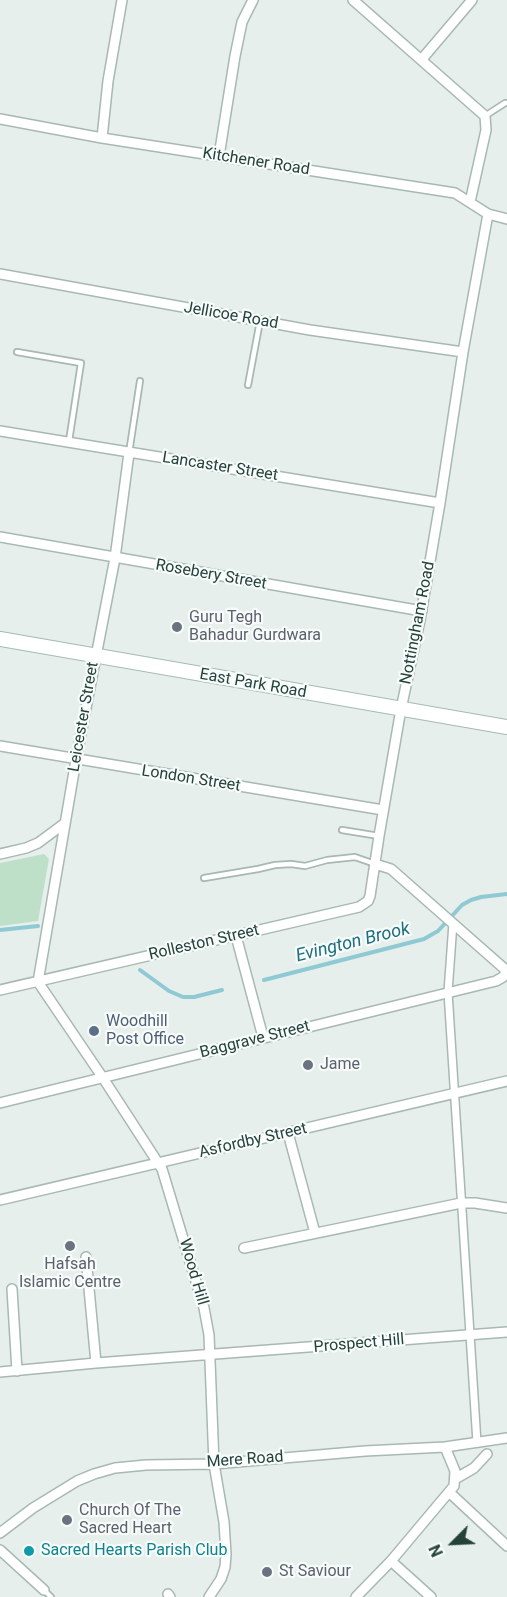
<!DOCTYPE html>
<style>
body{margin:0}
#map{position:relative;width:507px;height:1597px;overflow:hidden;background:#e6efeb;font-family:Roboto,sans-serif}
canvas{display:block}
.north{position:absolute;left:423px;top:1513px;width:60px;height:60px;-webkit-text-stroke:4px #f7fbf9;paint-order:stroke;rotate:246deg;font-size:16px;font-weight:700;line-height:24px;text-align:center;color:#24423a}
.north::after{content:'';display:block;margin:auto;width:21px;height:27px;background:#24423a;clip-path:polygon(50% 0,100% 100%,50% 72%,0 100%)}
</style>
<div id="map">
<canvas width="507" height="1597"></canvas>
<div class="north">N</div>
</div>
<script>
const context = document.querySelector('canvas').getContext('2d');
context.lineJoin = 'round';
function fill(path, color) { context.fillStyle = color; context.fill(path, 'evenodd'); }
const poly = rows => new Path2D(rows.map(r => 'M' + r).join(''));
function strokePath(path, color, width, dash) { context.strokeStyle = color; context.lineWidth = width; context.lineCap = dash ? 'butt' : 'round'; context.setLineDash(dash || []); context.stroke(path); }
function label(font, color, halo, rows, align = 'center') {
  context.font = font + ' Roboto,sans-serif'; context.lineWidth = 4.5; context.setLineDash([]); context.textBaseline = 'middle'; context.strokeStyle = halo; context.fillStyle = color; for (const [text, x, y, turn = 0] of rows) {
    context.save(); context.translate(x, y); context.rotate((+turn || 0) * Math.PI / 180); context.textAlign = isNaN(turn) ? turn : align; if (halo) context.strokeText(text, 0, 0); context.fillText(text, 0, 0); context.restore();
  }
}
fill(poly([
 [44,854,49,859,38,921,0,926,0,863]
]), '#bfe0c8');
strokePath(poly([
 [0,930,38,926],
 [140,970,169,991,183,997,194,997,222,990],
 [264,980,424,939,438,931,462,905,471,900,481,897,507,894]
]), '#8ec9d4', 4);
const service = poly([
 [485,116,505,103,507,103],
 [17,352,81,363,69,441],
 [248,385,260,321],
 [129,453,140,381],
 [342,830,379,836],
 [204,878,258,869,275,865,291,864,305,866,327,860,355,857,375,864],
 [44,1590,51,1597]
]);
const pedestrian = poly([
 [453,923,448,992,477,1443]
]);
const minor = poly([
 [353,0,485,116,486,130,470,202],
 [422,59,472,0],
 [0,119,102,138,455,193,488,214,507,219],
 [102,138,108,81,122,0],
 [219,156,235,56,242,22,253,0],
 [0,274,310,330,463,352],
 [0,431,440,503],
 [0,537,422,611],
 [0,746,383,810],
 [0,854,26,848,38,843,65,823],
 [375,864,391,869,507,971],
 [236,936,263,1037],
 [38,982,103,1078,162,1169,204,1308,209,1335,214,1464,224,1522,226,1554,225,1567,221,1579,209,1597],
 [38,982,76,760,115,558,129,453],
 [0,990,359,907,368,901,370,896,379,836,401,709,420,620,440,503,463,352,488,214],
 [0,1103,496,981,503,977,507,971],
 [288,1133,315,1233],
 [0,1200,507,1081],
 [244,1248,461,1203,475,1203,507,1208],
 [86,1257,96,1363],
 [12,1289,17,1371],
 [0,1372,96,1363,507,1332],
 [455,1479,474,1468,487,1454],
 [450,1493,507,1546],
 [0,1533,33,1508,77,1481,94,1474,115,1468,146,1465,214,1464,365,1451,445,1447,507,1438],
 [0,1550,44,1590],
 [391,1561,431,1597],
 [168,1594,170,1597],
 [356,1597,391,1561,454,1486,455,1471,445,1447]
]);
const secondary = poly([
 [0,639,507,727]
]);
strokePath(service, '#a8b8b2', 8);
strokePath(pedestrian, '#a8b8b2', 10);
strokePath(minor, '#a8b8b2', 12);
strokePath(secondary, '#a4bbb3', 16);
strokePath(service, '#fff', 4.5);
strokePath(pedestrian, '#fff', 7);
strokePath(minor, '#fff', 9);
strokePath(secondary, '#fff', 14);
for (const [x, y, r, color] of [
 [177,627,6,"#6b7280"],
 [94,1031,6,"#5c6f8a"],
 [308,1065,6,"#6b7280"],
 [70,1246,6,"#6b7280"],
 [67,1520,6,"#6b7280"],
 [29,1551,6,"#0f9aa8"],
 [267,1572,6,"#6b7280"]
]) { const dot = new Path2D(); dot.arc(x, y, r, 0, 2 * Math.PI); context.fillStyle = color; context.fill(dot); strokePath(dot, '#f7fbf9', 2); }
label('16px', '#24423a', '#f7fbf9', [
 ["Kitchener Road",256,162,9],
 ["Jellicoe Road",231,316,10],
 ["Lancaster Street",220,467,9],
 ["Rosebery Street",211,575,10],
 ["Nottingham Road",418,623,-79],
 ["East Park Road",253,684,10],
 ["Leicester Street",84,717,-80],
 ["London Street",191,779,9],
 ["Rolleston Street",204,943,-13],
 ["Baggrave Street",255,1040,-14],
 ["Asfordby Street",253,1141,-13],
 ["Wood Hill",193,1272,74],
 ["Prospect Hill",359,1344,-5],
 ["Mere Road",245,1460,-4]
]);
label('16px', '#5b616d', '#f7fbf9', [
 ["Guru Tegh",189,618],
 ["Bahadur Gurdwara",189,636],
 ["Jame",320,1065],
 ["Hafsah",70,1265,"center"],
 ["Islamic Centre",70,1283,"center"],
 ["Church Of The",79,1511],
 ["Sacred Heart",79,1529],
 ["St Saviour",279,1572]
], 'left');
label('16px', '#4e5e75', '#f7fbf9', [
 ["Woodhill",106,1022],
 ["Post Office",106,1040]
], 'left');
label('16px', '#0d838f', '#f7fbf9', [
 ["Sacred Hearts Parish Club",41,1551]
], 'left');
label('italic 18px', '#1c6f80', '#f7fbf9', [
 ["Evington Brook",353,943,-14]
]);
</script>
